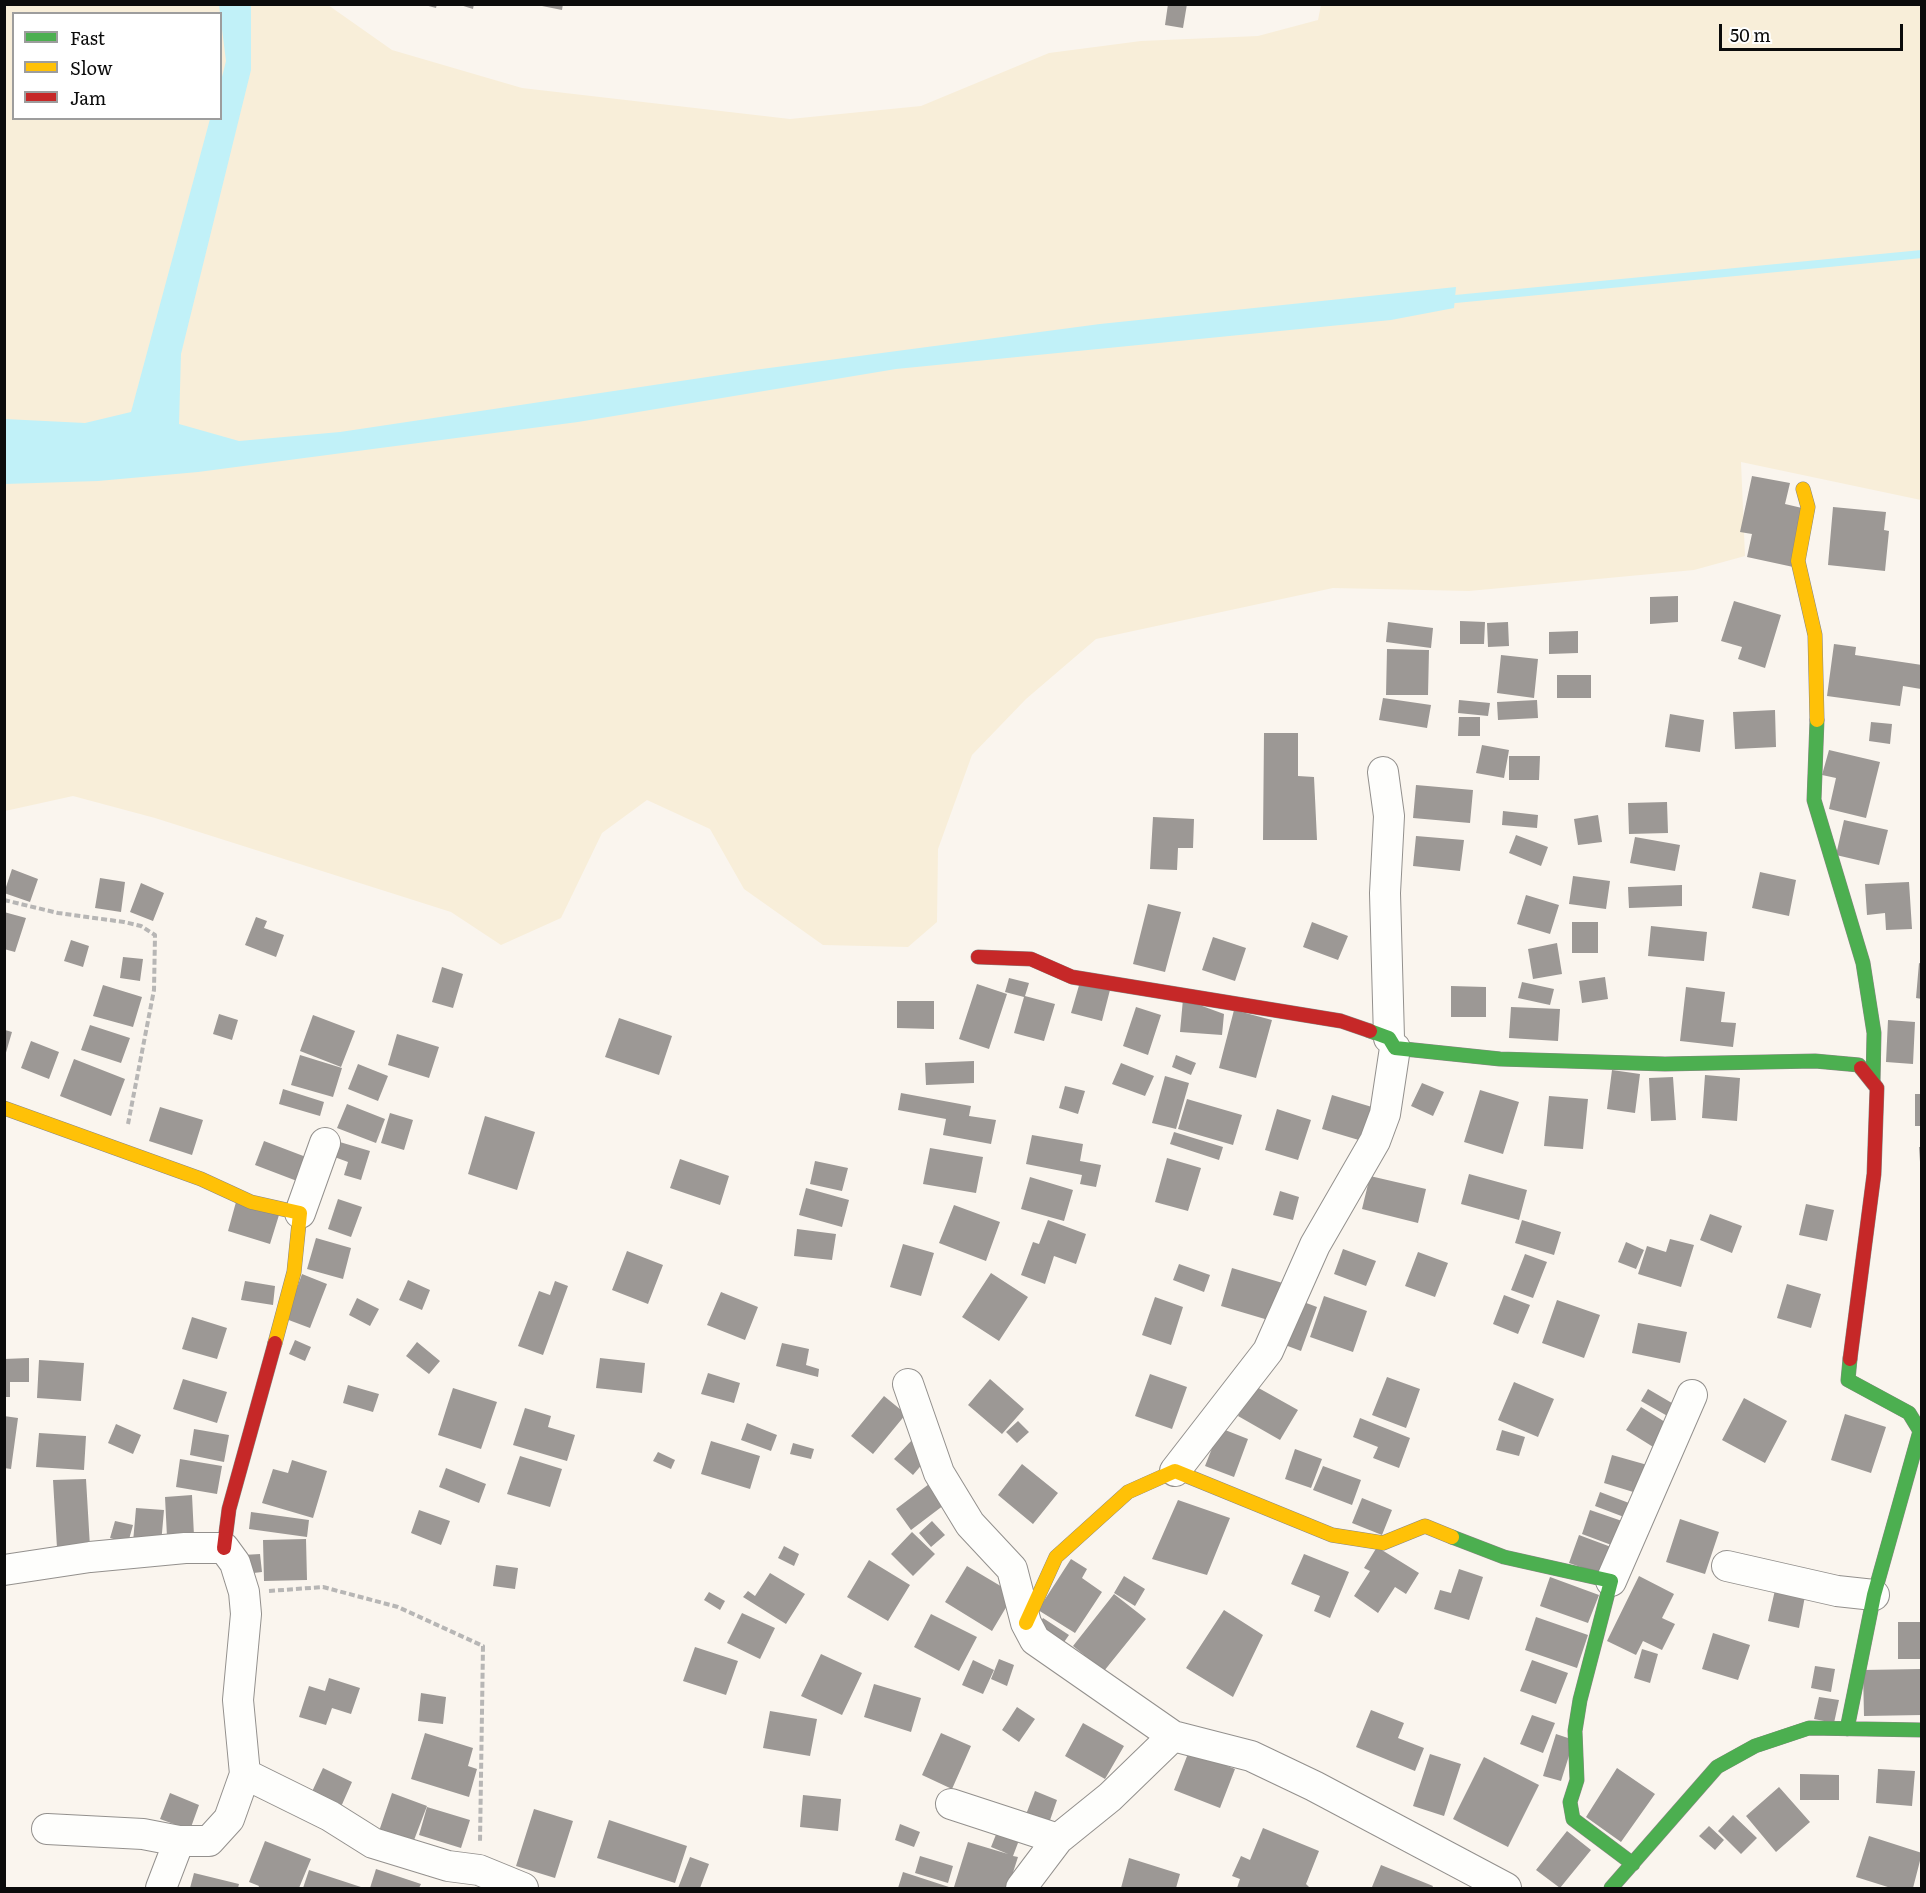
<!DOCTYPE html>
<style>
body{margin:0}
#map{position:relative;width:1926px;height:1893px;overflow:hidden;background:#faf5ee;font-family:Literata,serif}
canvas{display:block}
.frame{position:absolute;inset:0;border:6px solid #0b0b0b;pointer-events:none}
.legend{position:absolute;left:12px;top:12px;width:210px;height:108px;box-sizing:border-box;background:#fff;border:2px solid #9d9d9d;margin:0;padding:8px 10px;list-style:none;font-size:18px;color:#0b0b0b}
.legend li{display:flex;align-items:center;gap:12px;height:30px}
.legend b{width:30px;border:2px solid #9d9d9d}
.scale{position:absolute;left:1719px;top:24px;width:184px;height:27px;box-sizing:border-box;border:3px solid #0b0b0b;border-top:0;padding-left:8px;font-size:18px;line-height:21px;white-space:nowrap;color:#0b0b0b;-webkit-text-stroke:4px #fff;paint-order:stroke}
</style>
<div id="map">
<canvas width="1926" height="1893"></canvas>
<div class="frame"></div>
<ul class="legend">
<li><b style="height:8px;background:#4caf50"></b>Fast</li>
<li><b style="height:8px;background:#ffc107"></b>Slow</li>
<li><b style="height:8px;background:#c62828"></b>Jam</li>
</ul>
<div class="scale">50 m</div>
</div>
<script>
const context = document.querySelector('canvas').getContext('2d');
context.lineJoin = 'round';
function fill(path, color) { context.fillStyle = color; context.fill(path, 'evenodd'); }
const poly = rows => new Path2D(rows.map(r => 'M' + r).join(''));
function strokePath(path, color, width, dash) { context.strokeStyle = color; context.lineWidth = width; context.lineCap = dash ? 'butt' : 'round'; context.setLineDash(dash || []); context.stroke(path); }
fill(poly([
 [4,5,328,5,392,50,522,88,790,119,921,106,1049,53,1141,41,1258,36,1318,20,1321,5,1921,5,1921,500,1741,462,1745,556,1694,570,1469,591,1333,588,1096,639,1026,699,972,755,938,849,937,922,908,947,823,945,744,889,710,829,647,800,602,833,561,918,501,945,451,912,155,818,73,796,5,811],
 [14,14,220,14,220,118,14,118]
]), '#f8eed9');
fill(poly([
 [219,5,251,5,251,70,181,354,179,424,239,441,340,432,754,370,1100,324,1456,287,1454,308,1391,320,896,369,578,422,198,472,98,481,5,484,5,419,85,423,131,412,210,119,220,118,221,81,226,61]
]), '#c1f1f8');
strokePath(poly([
 [1445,300,1922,254]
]), '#c1f1f8', 8);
fill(poly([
 [421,4,437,4,436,8],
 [457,4,474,4,473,9],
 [532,4,563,4,562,10],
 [1168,4,1187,4,1183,28,1165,25],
 [1752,476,1790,483,1785,504,1802,508,1798,568,1747,557,1752,534,1740,532],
 [1833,507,1886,512,1884,530,1889,531,1885,571,1828,565],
 [1678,596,1678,622,1650,624,1650,597],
 [1734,601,1781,615,1765,668,1738,659,1742,647,1721,641],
 [1460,621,1485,622,1484,644,1460,644],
 [1388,622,1433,628,1431,648,1386,642],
 [1508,622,1509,646,1488,647,1487,623],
 [1578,631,1578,653,1549,654,1549,632],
 [1834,644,1856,647,1855,655,1922,665,1921,689,1903,686,1900,706,1827,696],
 [1387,649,1429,650,1428,695,1386,695],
 [1501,655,1538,659,1534,698,1497,693],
 [1557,675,1591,675,1591,698,1557,698],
 [1383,698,1431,705,1427,728,1379,720],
 [1459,700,1490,703,1488,716,1458,713],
 [1537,700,1538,718,1498,720,1497,702],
 [1775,710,1776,747,1735,749,1733,712],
 [1670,714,1704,720,1700,752,1665,747],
 [1459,717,1480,717,1480,736,1458,736],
 [1871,722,1892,724,1890,744,1869,741],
 [1264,733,1298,733,1298,776,1314,777,1317,840,1263,840],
 [1482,745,1509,750,1504,778,1476,773],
 [1829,750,1880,762,1866,818,1829,809,1836,778,1822,775],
 [1509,756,1540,756,1539,780,1509,780],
 [1416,785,1473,790,1470,823,1413,818],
 [1667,802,1668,833,1629,834,1628,803],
 [1503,811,1538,815,1537,828,1502,825],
 [1598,815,1602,842,1578,845,1574,819],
 [1153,817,1194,819,1193,848,1178,848,1177,870,1150,869],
 [1844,820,1888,830,1879,865,1836,855],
 [1516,835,1548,847,1541,866,1509,853],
 [1416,836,1464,840,1460,871,1413,866],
 [1635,837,1680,845,1675,871,1630,863],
 [12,869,38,879,30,902,4,893],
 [1760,872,1796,880,1789,916,1752,908],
 [1573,876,1610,881,1606,909,1569,904],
 [100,878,125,882,121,912,95,908],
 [1909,882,1912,929,1886,930,1885,913,1867,915,1865,884],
 [141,883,164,893,153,921,130,912],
 [1682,885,1682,906,1629,908,1628,887],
 [1526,895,1559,905,1550,934,1517,924],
 [1148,904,1181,912,1165,972,1133,964],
 [4,912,26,918,15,952,4,949],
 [256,917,267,921,264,928,284,935,276,957,245,945],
 [1312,922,1348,936,1338,960,1303,947],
 [1572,922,1598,922,1598,953,1572,953],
 [1651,926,1707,932,1704,961,1648,956],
 [1213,937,1246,948,1235,981,1202,970],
 [71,940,89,946,83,967,64,961],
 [1557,943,1562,974,1533,979,1528,949],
 [123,957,143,959,140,981,120,978],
 [1919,963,1922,964,1922,999,1916,998],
 [442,967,463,974,453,1008,432,1002],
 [1605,977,1608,999,1582,1003,1579,981],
 [1009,978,1029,983,1025,996,1055,1004,1044,1041,1014,1033,1024,997,1005,992],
 [1080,982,1110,990,1102,1021,1071,1013],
 [1522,982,1554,989,1550,1005,1518,998],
 [977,984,1007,994,989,1049,959,1039],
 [103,985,142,997,133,1027,93,1016],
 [1451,986,1486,987,1486,1017,1451,1017],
 [1686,987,1725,992,1721,1022,1736,1023,1733,1047,1680,1041],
 [1183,999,1224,1014,1222,1035,1180,1032],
 [897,1001,934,1001,934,1029,897,1028],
 [1136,1007,1161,1015,1148,1055,1123,1046],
 [1511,1007,1560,1009,1558,1041,1509,1038],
 [1234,1010,1272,1020,1256,1078,1219,1068],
 [219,1014,238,1020,232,1040,213,1034],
 [313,1015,355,1031,341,1067,300,1051],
 [619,1018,672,1036,659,1075,605,1057],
 [1888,1020,1915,1022,1913,1064,1886,1062],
 [90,1025,130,1038,121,1063,81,1050],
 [5,1030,12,1032,5,1056],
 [397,1034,439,1047,429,1078,388,1065],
 [31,1041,59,1052,49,1079,21,1068],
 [300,1055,342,1068,333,1097,291,1085],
 [1176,1055,1196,1063,1191,1075,1172,1067],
 [74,1059,125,1079,111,1116,60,1096],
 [974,1061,974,1083,926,1085,925,1063],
 [1121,1063,1154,1076,1145,1096,1112,1084],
 [358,1064,388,1076,378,1101,348,1089],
 [1612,1070,1640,1074,1635,1113,1607,1109],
 [1705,1075,1740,1078,1737,1121,1702,1118],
 [1165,1076,1189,1083,1176,1129,1152,1123],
 [1673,1077,1676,1120,1651,1121,1649,1078],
 [1422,1083,1444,1092,1433,1116,1411,1106],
 [1065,1086,1085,1091,1078,1114,1059,1108],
 [283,1089,324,1102,320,1116,279,1104],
 [1480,1090,1519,1102,1503,1154,1464,1142],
 [901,1093,971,1106,969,1116,996,1120,991,1144,943,1135,946,1119,898,1110],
 [1915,1094,1922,1094,1922,1126,1915,1126],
 [1332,1095,1372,1107,1362,1141,1322,1129],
 [1549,1096,1588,1099,1583,1149,1544,1146],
 [1187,1099,1242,1115,1233,1145,1178,1129],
 [347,1104,385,1119,376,1143,337,1128],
 [160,1107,203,1120,192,1155,149,1141],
 [1277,1109,1311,1120,1298,1160,1265,1150],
 [390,1113,413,1120,404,1150,381,1143],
 [485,1116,535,1132,517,1190,468,1174],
 [1174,1132,1223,1147,1219,1160,1170,1144],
 [1032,1135,1083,1144,1080,1161,1101,1165,1096,1187,1080,1184,1082,1175,1026,1164],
 [333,1140,370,1151,361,1180,344,1175,348,1162,329,1155],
 [264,1141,306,1157,297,1181,255,1165],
 [1919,1147,1922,1147,1922,1162,1920,1162],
 [930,1148,983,1157,976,1193,923,1184],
 [1167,1158,1201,1168,1188,1211,1155,1202],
 [680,1159,729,1176,720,1205,670,1188],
 [815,1161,848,1168,842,1191,810,1184],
 [1469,1174,1527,1190,1519,1220,1461,1204],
 [1370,1176,1426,1189,1418,1223,1362,1209],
 [1030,1177,1073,1190,1064,1221,1021,1209],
 [806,1188,849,1200,842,1227,799,1215],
 [1280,1191,1299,1197,1293,1220,1273,1215],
 [338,1199,362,1207,351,1237,328,1229],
 [236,1202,279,1215,270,1244,228,1231],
 [1806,1204,1834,1210,1827,1241,1799,1235],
 [954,1205,1000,1222,986,1261,939,1243],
 [1710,1214,1742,1226,1732,1253,1700,1240],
 [1048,1220,1086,1234,1076,1264,1054,1256,1045,1284,1021,1275,1033,1242,1039,1244],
 [1522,1220,1561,1232,1554,1255,1515,1243],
 [797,1229,836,1234,832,1260,794,1256],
 [316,1238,351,1248,343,1279,307,1269],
 [1670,1239,1694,1245,1681,1287,1638,1274,1647,1246,1666,1252],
 [1626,1242,1644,1250,1636,1269,1618,1262],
 [903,1244,934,1253,921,1296,890,1287],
 [1343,1249,1376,1261,1366,1286,1334,1274],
 [627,1251,663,1265,648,1304,612,1290],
 [1418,1252,1448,1263,1435,1297,1405,1286],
 [1525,1254,1547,1262,1533,1298,1511,1290],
 [1179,1264,1210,1275,1204,1292,1173,1280],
 [1232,1268,1286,1284,1275,1322,1221,1306],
 [991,1273,1028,1297,999,1341,962,1317],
 [302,1274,327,1284,310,1328,286,1319],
 [408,1280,430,1290,422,1310,399,1300],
 [245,1281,275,1286,273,1305,241,1300],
 [555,1281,568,1286,543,1355,518,1346,539,1291,550,1295],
 [1787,1284,1821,1294,1811,1328,1777,1318],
 [721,1292,758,1307,745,1340,707,1325],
 [1504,1295,1530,1305,1518,1334,1493,1324],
 [1324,1296,1367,1311,1353,1352,1310,1337],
 [1155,1297,1183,1307,1171,1345,1142,1335],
 [357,1298,379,1309,370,1326,349,1315],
 [1557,1300,1600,1315,1584,1358,1542,1343],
 [1301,1301,1317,1307,1301,1351,1285,1345],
 [192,1317,227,1328,217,1359,182,1349],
 [1638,1323,1687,1332,1680,1363,1632,1353],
 [295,1340,311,1347,305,1361,289,1354],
 [417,1342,440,1361,429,1374,406,1356],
 [782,1343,809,1349,806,1365,819,1369,818,1377,776,1366],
 [29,1358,29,1382,10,1382,10,1397,4,1397,4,1359],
 [600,1358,645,1363,642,1393,596,1388],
 [39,1360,84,1363,81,1401,37,1398],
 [708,1373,740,1383,734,1403,701,1394],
 [1150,1374,1187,1387,1172,1429,1135,1416],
 [1387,1377,1420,1389,1406,1428,1372,1415],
 [183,1379,227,1392,217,1423,173,1409],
 [990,1379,1024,1409,1002,1434,968,1405],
 [1514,1382,1554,1399,1538,1437,1498,1420],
 [348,1385,379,1394,373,1412,343,1403],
 [1255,1386,1298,1410,1280,1440,1238,1416],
 [453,1388,497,1402,481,1449,438,1435],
 [1648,1389,1677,1406,1671,1418,1641,1401],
 [884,1396,906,1414,873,1454,851,1436],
 [1744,1398,1787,1421,1765,1463,1722,1440],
 [1641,1407,1673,1427,1658,1450,1626,1430],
 [525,1408,551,1416,548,1427,575,1435,567,1461,513,1445],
 [1845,1414,1886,1427,1871,1473,1831,1460],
 [4,1416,18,1418,11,1469,4,1468],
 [1360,1418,1410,1438,1399,1468,1373,1458,1378,1447,1353,1437],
 [1018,1421,1029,1432,1017,1443,1006,1432],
 [747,1423,777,1435,771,1451,741,1440],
 [116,1424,141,1435,133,1454,108,1443],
 [1220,1428,1248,1439,1234,1477,1205,1466],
 [194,1429,229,1435,224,1462,190,1455],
 [1502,1430,1525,1437,1519,1456,1496,1450],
 [39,1433,86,1436,84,1470,36,1467],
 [912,1440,930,1455,913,1475,894,1459],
 [711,1441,760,1456,750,1489,701,1474],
 [793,1443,814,1449,811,1459,790,1454],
 [1295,1449,1322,1459,1311,1488,1285,1479],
 [658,1452,675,1460,671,1469,653,1461],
 [1612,1455,1651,1466,1643,1495,1604,1483],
 [520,1456,562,1469,550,1507,507,1494],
 [180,1459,222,1466,217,1494,176,1487],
 [292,1460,327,1471,313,1518,262,1503,273,1469,288,1473],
 [1022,1464,1058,1493,1033,1524,998,1495],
 [1323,1466,1361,1480,1352,1505,1313,1490],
 [446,1468,486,1484,479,1503,439,1487],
 [86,1479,90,1547,57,1548,53,1480],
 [933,1481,948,1502,911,1530,896,1509],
 [1600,1492,1629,1503,1624,1517,1595,1506],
 [192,1495,194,1536,167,1537,165,1497],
 [1362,1498,1392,1510,1382,1535,1352,1523],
 [1178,1500,1230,1518,1207,1575,1152,1559],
 [136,1508,164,1510,161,1544,133,1542],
 [419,1510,450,1521,441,1545,411,1533],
 [1590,1510,1622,1521,1614,1546,1582,1534],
 [251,1512,309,1520,307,1537,249,1529],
 [1680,1519,1719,1532,1705,1574,1666,1562],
 [115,1521,133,1525,128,1543,110,1538],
 [932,1521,945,1535,931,1547,919,1533],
 [912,1532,935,1554,913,1576,891,1554],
 [1579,1535,1611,1547,1601,1574,1569,1563],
 [306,1539,307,1580,264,1581,263,1540],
 [784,1546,799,1554,794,1566,778,1558],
 [1377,1547,1419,1573,1406,1594,1395,1587,1378,1613,1354,1596,1370,1571,1364,1568],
 [260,1554,262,1572,245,1574,243,1555],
 [1304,1554,1349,1572,1330,1618,1314,1611,1320,1596,1291,1584],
 [1071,1559,1087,1569,1082,1578,1102,1592,1075,1633,1038,1610],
 [869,1560,910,1585,888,1621,847,1597],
 [496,1565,518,1568,515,1589,493,1586],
 [967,1566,1014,1594,992,1631,945,1602],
 [1459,1569,1483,1577,1469,1620,1434,1609,1440,1590,1451,1593],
 [770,1573,805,1594,786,1624,743,1597,748,1591,755,1596],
 [1124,1576,1145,1589,1135,1606,1114,1593],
 [1639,1576,1674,1594,1662,1618,1675,1624,1662,1650,1643,1641,1636,1655,1607,1641],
 [1550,1577,1599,1595,1588,1623,1540,1606],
 [1775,1590,1805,1596,1799,1628,1768,1621],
 [709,1592,725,1601,720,1610,704,1600],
 [1114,1594,1146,1619,1104,1671,1073,1646],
 [1224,1610,1263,1635,1233,1697,1186,1668],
 [742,1613,775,1628,760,1659,727,1643],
 [931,1614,977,1637,959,1671,914,1647],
 [1536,1617,1588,1635,1577,1668,1525,1650],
 [1043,1618,1069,1635,1062,1645,1036,1628],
 [1898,1622,1922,1622,1922,1659,1898,1659],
 [1713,1633,1750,1645,1738,1680,1702,1669],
 [695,1647,738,1661,726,1695,683,1681],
 [1642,1649,1658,1654,1650,1683,1634,1678],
 [821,1654,862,1673,842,1715,801,1696],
 [999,1659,1014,1665,1007,1686,991,1679],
 [973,1660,994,1670,983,1694,962,1685],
 [1532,1660,1568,1673,1556,1704,1520,1691],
 [1815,1666,1835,1669,1831,1692,1811,1688],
 [1922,1669,1922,1715,1864,1716,1863,1670],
 [329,1678,360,1688,351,1714,332,1708,326,1725,299,1717,309,1686,325,1691],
 [874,1684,921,1698,911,1732,864,1717],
 [421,1693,446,1697,443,1724,418,1721],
 [1819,1697,1839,1700,1834,1723,1814,1719],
 [1017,1707,1035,1719,1019,1742,1002,1730],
 [1371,1710,1404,1723,1398,1738,1424,1748,1415,1771,1356,1747],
 [770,1711,817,1719,810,1756,763,1748],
 [1532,1715,1555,1723,1543,1753,1520,1744],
 [1083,1723,1124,1746,1105,1779,1065,1756],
 [425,1733,473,1748,468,1766,477,1769,469,1797,411,1779],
 [941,1733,971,1746,952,1789,922,1775],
 [1556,1734,1574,1740,1561,1781,1543,1776],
 [1189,1751,1235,1769,1220,1808,1174,1790],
 [1430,1754,1461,1764,1444,1816,1413,1806],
 [1484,1757,1539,1785,1508,1847,1453,1819],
 [323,1768,352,1782,340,1809,310,1796],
 [1617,1768,1655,1794,1621,1842,1586,1817],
 [1878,1769,1915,1771,1912,1806,1876,1803],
 [1800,1774,1839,1775,1839,1800,1800,1800],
 [1779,1787,1810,1822,1776,1852,1746,1816],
 [1035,1791,1057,1800,1048,1826,1025,1817],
 [170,1793,199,1805,190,1830,160,1819],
 [392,1793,427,1806,411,1848,377,1837],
 [803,1795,841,1799,838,1831,800,1827],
 [427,1807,470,1820,461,1848,419,1835],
 [534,1809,573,1821,555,1878,516,1866],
 [1733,1815,1757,1838,1741,1854,1718,1831],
 [609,1820,687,1846,675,1883,597,1858],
 [900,1824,920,1832,914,1847,895,1840],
 [1709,1826,1724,1840,1715,1850,1699,1836],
 [999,1827,1021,1835,1013,1856,1018,1857,1008,1888,954,1887,968,1842,1008,1854,991,1847],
 [1263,1828,1319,1851,1306,1884,1310,1888,1237,1888,1240,1879,1232,1876,1241,1856,1250,1860],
 [1567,1831,1591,1850,1560,1888,1536,1870],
 [1869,1836,1922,1853,1913,1888,1891,1888,1856,1877],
 [265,1841,311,1859,299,1888,258,1888,259,1886,249,1882],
 [920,1856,953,1866,948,1883,915,1873],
 [690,1857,709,1864,700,1888,678,1888],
 [1129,1858,1180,1874,1176,1888,1121,1888],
 [1381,1865,1433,1886,1432,1888,1372,1887],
 [376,1869,421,1884,419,1888,370,1888],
 [309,1870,364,1888,303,1888],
 [903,1872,952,1888,898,1888],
 [194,1873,239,1884,238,1888,190,1888]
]), '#9c9895');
const street = poly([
 [1383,772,1389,816,1385,893,1389,1038],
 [300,1213,325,1143],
 [908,1384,939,1473,970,1524,1012,1569,1026,1623,1035,1640,1173,1736,1251,1756,1314,1786,1506,1888],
 [1175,1471,1268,1351,1315,1245,1375,1141,1385,1114,1395,1048],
 [1727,1566,1837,1591,1874,1595],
 [4,1570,90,1557,185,1548,224,1548,235,1563,244,1592,246,1614,238,1700,245,1774,229,1819,209,1841,179,1841,161,1888],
 [1611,1581,1692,1395],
 [245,1774,330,1816,373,1843,448,1866,479,1870,523,1888],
 [951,1804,1058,1839,1110,1797,1173,1736],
 [47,1829,143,1834,179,1841],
 [1021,1888,1058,1839]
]);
const fast = poly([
 [1817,720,1814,800,1863,963,1874,1033,1873,1082],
 [1370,1031,1389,1038,1395,1048,1500,1059,1665,1064,1815,1061,1859,1065,1861,1068],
 [1452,1537,1504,1557,1611,1581,1580,1700,1575,1731,1577,1780,1570,1802,1573,1819,1633,1864],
 [1847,1729,1874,1595,1920,1431,1909,1413,1848,1380,1850,1359],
 [1611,1888,1717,1767,1755,1746,1809,1728,1922,1730]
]);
const slow = poly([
 [1803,489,1808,507,1798,561,1815,635,1817,720],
 [4,1108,201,1179,251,1202,300,1213,294,1272,275,1343],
 [1026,1623,1056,1557,1128,1492,1175,1471,1332,1535,1383,1543,1425,1526,1452,1537]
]);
const jam = poly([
 [978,957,1031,959,1072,977,1341,1021,1370,1031],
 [1850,1359,1874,1174,1877,1088,1861,1068],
 [224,1548,229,1509,275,1343]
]);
strokePath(street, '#93908d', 32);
strokePath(fast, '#898784', 15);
strokePath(slow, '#898784', 15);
strokePath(jam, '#898784', 15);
strokePath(poly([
 [4,900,58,913,124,922,141,926,155,935,154,990,128,1124],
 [269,1591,323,1587,398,1607,483,1646,480,1842]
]), '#b7b6b5', 4, [6, 3]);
strokePath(street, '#fefefc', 30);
strokePath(fast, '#4caf50', 14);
strokePath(slow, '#ffc107', 14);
strokePath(jam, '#c62828', 14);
</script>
